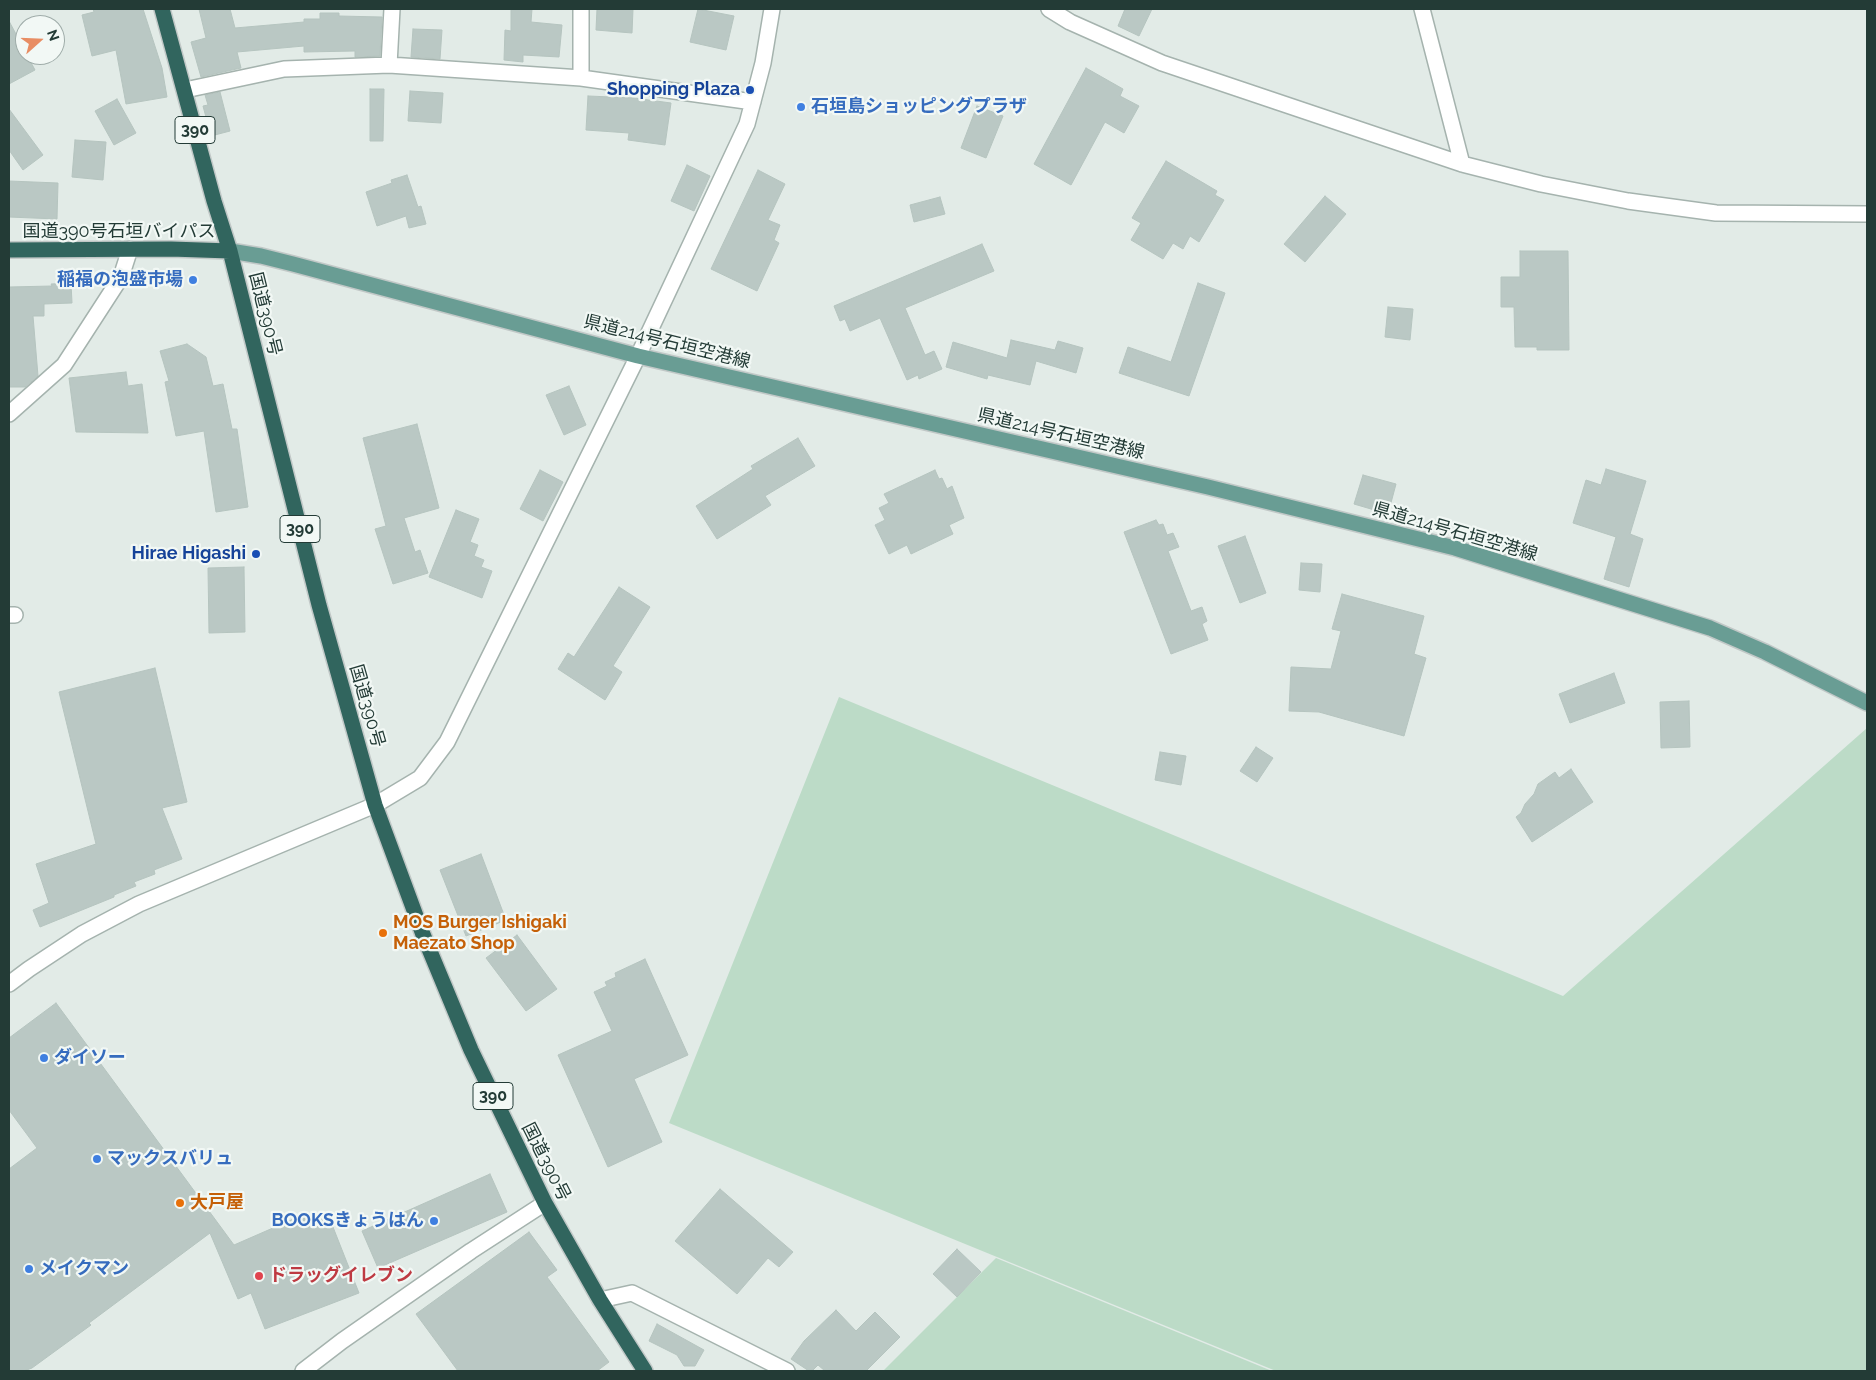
<!DOCTYPE html>
<meta charset="utf-8">
<style>
body{margin:0}
#map{position:relative;width:1876px;height:1380px;overflow:hidden;background:#e2ebe7;font-family:Raleway,sans-serif}
canvas{display:block}
.frame{position:absolute;inset:0;border:10px solid #233b36;pointer-events:none}
.north{position:absolute;left:15px;top:15px;width:50px;height:50px;box-sizing:border-box;background:#f2f8f5;border:1px solid #9faca9;border-radius:50%;rotate:70deg;font-size:14px;font-weight:700;line-height:20px;text-align:center;color:#233b36}
.north::after{content:'';display:block;margin:auto;width:18px;height:22px;background:#e88d63;clip-path:polygon(50% 0,100% 100%,50% 72%,0 100%)}
</style>
<div id="map">
<canvas width="1876" height="1380"></canvas>
<div class="frame"></div>
<div class="north">N</div>
</div>
<script>
const context = document.querySelector('canvas').getContext('2d');
context.lineJoin = 'round';
function fill(path, color) { context.fillStyle = color; context.fill(path, 'evenodd'); }
const poly = rows => new Path2D(rows.map(r => 'M' + r).join(''));
function strokePath(path, color, width, dash) { context.strokeStyle = color; context.lineWidth = width; context.lineCap = dash ? 'butt' : 'round'; context.setLineDash(dash || []); context.stroke(path); }
function label(font, color, halo, rows, align = 'center') {
  context.font = font + ' Raleway,"Noto Sans JP",sans-serif'; context.lineWidth = 4.5; context.setLineDash([]); context.textBaseline = 'middle'; context.strokeStyle = halo; context.fillStyle = color; for (const [text, x, y, turn = 0] of rows) {
    context.save(); context.translate(x, y); context.rotate((+turn || 0) * Math.PI / 180); context.textAlign = isNaN(turn) ? turn : align; if (halo) context.strokeText(text, 0, 0); context.fillText(text, 0, 0); context.restore();
  }
}
fill(poly([
 [839,697,1563,996,1867,728,1867,1371,1276,1371,669,1123],
 [996,1258,1272,1371,883,1371]
]), '#bcdbc7');
const building = poly([
 [93,9,143,9,162,68,167,97,126,104,116,50,92,56,82,15,94,12,93,9],
 [199,9,230,9,235,28,304,22,304,19,320,19,320,13,339,13,339,16,382,17,380,56,355,57,355,51,304,52,304,46,237,52,241,68,201,77,191,42,206,38,199,9],
 [511,9,532,9,531,22,562,25,559,57,523,55,523,62,504,60,505,30,511,31,511,9],
 [597,9,633,9,632,33,596,30,597,9],
 [698,9,734,16,726,50,690,42,698,9],
 [1125,9,1152,9,1139,36,1118,26,1125,9],
 [9,21,25,51,25,55,27,55,35,70,9,84,9,21],
 [413,29,442,30,440,59,411,57,413,29],
 [1086,68,1123,89,1120,96,1139,106,1124,133,1105,122,1071,185,1034,164,1086,68],
 [370,89,384,89,383,141,370,141,370,89],
 [410,91,443,93,441,123,408,121,410,91],
 [220,92,230,131,211,136,203,106,208,105,205,95,220,92],
 [588,96,634,98,671,103,665,145,628,140,629,133,586,130,588,96],
 [117,99,136,133,114,145,95,111,117,99],
 [977,106,1003,116,986,158,961,148,977,106],
 [9,109,43,155,23,170,9,150,9,109],
 [75,140,106,142,103,180,72,177,75,140],
 [1166,161,1217,191,1215,195,1224,200,1199,242,1190,236,1183,249,1173,243,1163,259,1131,240,1141,223,1132,218,1166,161],
 [687,165,710,176,694,211,671,201,687,165],
 [758,170,785,184,768,220,780,225,774,240,779,243,757,291,711,269,758,170],
 [407,175,418,207,421,206,426,224,409,228,406,216,377,226,366,192,392,183,391,180,407,175],
 [9,181,58,183,57,219,9,217,9,181],
 [1325,196,1346,214,1305,262,1284,244,1325,196],
 [940,197,945,214,914,222,910,205,940,197],
 [982,244,994,271,905,308,925,355,934,351,942,369,919,379,918,375,907,380,880,318,850,331,845,319,840,321,834,306,982,244],
 [1520,251,1568,251,1569,350,1537,350,1537,347,1515,347,1514,307,1501,307,1501,277,1520,277,1520,251],
 [71,283,72,303,44,304,44,316,33,316,38,376,25,387,9,387,9,287,52,286,51,284,71,283],
 [1198,283,1225,293,1189,396,1119,373,1128,347,1171,362,1198,283],
 [1388,307,1413,309,1410,340,1385,337,1388,307],
 [1011,340,1055,350,1058,341,1083,348,1076,373,1036,361,1030,385,988,375,987,379,946,367,953,342,1007,358,1011,340],
 [187,344,206,357,213,386,223,384,232,429,237,429,248,507,216,512,204,431,176,436,165,382,169,381,160,351,187,344],
 [126,372,128,386,142,384,148,433,76,432,69,378,126,372],
 [569,386,586,425,564,435,546,395,569,386],
 [417,424,439,508,404,518,415,552,420,550,428,573,393,584,375,529,386,526,363,438,417,424],
 [798,438,815,466,765,496,771,505,717,539,696,506,753,469,751,466,798,438],
 [1606,469,1646,481,1630,534,1643,539,1629,587,1604,579,1616,537,1573,523,1586,480,1601,485,1606,469],
 [540,470,563,482,543,521,520,509,540,470],
 [935,470,939,479,942,478,947,489,952,486,964,518,949,525,953,534,911,554,907,545,889,554,875,525,885,520,879,508,889,503,884,494,935,470],
 [1363,475,1396,484,1388,514,1354,504,1363,475],
 [456,510,479,519,470,542,478,545,474,556,484,560,481,567,492,571,482,598,429,577,456,510],
 [1156,520,1159,525,1163,524,1167,535,1173,533,1179,547,1168,551,1191,611,1202,607,1207,621,1202,624,1208,640,1171,654,1124,532,1156,520],
 [1245,536,1266,593,1240,603,1218,546,1245,536],
 [1301,563,1322,564,1320,592,1299,590,1301,563],
 [244,567,245,632,209,633,208,568,244,567],
 [619,587,650,607,613,666,622,672,605,700,558,669,568,653,574,657,619,587],
 [1342,594,1424,616,1414,654,1426,658,1404,736,1319,712,1289,711,1291,667,1331,669,1341,631,1332,629,1342,594],
 [155,668,187,802,162,808,182,859,154,870,155,874,134,882,136,886,114,895,114,897,40,927,33,910,49,903,36,864,96,844,59,692,155,668],
 [1614,673,1625,703,1570,723,1559,694,1614,673],
 [1689,701,1690,747,1661,748,1660,702,1689,701],
 [1256,747,1273,758,1257,782,1240,771,1256,747],
 [1160,752,1186,756,1181,785,1155,780,1160,752],
 [1571,769,1593,802,1532,842,1516,817,1521,813,1525,804,1534,794,1538,784,1555,772,1559,778,1571,769],
 [481,854,506,920,466,936,440,870,481,854],
 [517,935,557,989,526,1011,486,958,517,935],
 [645,959,688,1055,634,1079,662,1142,608,1167,558,1055,612,1031,594,992,607,986,605,982,616,977,615,973,645,959],
 [56,1003,234,1245,305,1214,331,1222,359,1293,265,1329,251,1293,238,1299,210,1233,89,1323,91,1325,32,1368,24,1371,9,1371,9,1169,37,1148,9,1110,9,1038,56,1003],
 [490,1174,507,1212,378,1268,362,1231,490,1174],
 [720,1189,793,1252,779,1267,768,1258,737,1294,675,1241,720,1189],
 [529,1232,557,1270,547,1277,609,1362,597,1371,458,1371,416,1314,529,1232],
 [957,1249,981,1272,957,1297,933,1274,957,1249],
 [836,1310,856,1331,875,1312,900,1337,866,1371,825,1371,818,1365,812,1371,809,1371,791,1359,804,1341,836,1310],
 [657,1324,704,1350,695,1366,684,1366,677,1355,649,1341,657,1324]
]);
fill(building, '#bac8c4');
strokePath(building, '#b5c4bf', 1);
const minor = poly([
 [1049,9,1070,22,1162,63,1462,164,1541,184,1628,201,1716,213,1867,214],
 [1422,9,1462,164],
 [389,65,392,9],
 [581,78,581,9],
 [185,90,284,69,389,65,581,78,753,102],
 [9,414,64,365,121,277,130,249],
 [9,615,15,615],
 [9,984,29,969,82,934,139,904,375,805,420,778,447,742,638,356,747,124,763,63,772,9],
 [600,1300,632,1293,787,1371],
 [303,1371,342,1341,471,1251,545,1203]
]);
const major = poly([
 [230,251,261,256,293,264,638,356,1208,487,1455,548,1710,628,1765,652,1867,703]
]);
const highway = poly([
 [162,9,214,201,230,251,319,605,375,805,422,932,471,1050,545,1203,600,1300,645,1371],
 [9,250,171,249,230,251]
]);
strokePath(minor, '#a5b3ae', 18);
strokePath(major, '#c1c8c7', 18);
strokePath(highway, '#c1c8c7', 18);
strokePath(minor, '#fff', 15);
strokePath(major, '#699d94', 15);
strokePath(highway, '#31655e', 15);
for (const [x, y, r, color] of [
 [750,90,5,"#1a4fb4"],
 [801,107,5,"#3f7fe0"],
 [193,280,5,"#3f7fe0"],
 [256,554,5,"#1a4fb4"],
 [383,933,5,"#e8710a"],
 [44,1058,5,"#3f7fe0"],
 [97,1159,5,"#3f7fe0"],
 [180,1203,5,"#e8710a"],
 [434,1221,5,"#3f7fe0"],
 [29,1269,5,"#3f7fe0"],
 [259,1276,5,"#e0444e"]
]) { const dot = new Path2D(); dot.arc(x, y, r, 0, 2 * Math.PI); context.fillStyle = color; context.fill(dot); strokePath(dot, '#f2f8f5', 2); }
for (const [x, y, w] of [
 [195,130,40],
 [300,529,40],
 [493,1096,40]
]) { const box = new Path2D(); box.roundRect(x - w / 2, y - 13.5, w, 27, 4); context.fillStyle = '#f2f8f5'; context.fill(box); strokePath(box, '#233b36', 1); }
label('bold 16px', '#233b36', null, [
 ["390",195,130],
 ["390",300,529],
 ["390",493,1096]
]);
label('bold 18px', '#164399', '#f2f8f5', [
 ["Shopping Plaza",740,90],
 ["Hirae Higashi",246,554]
], 'right');
label('bold 18px', '#366cbe', '#f2f8f5', [
 ["石垣島ショッピングプラザ",811,107],
 ["稲福の泡盛市場",183,280,"right"],
 ["ダイソー",54,1058],
 ["マックスバリュ",107,1159],
 ["BOOKSきょうはん",424,1221,"right"],
 ["メイクマン",39,1269]
], 'left');
label('18px', '#233b36', '#f2f8f5', [
 ["国道390号石垣バイパス",119,232],
 ["国道390号",265,314,76],
 ["県道214号石垣空港線",667,342,14],
 ["県道214号石垣空港線",1061,434,13],
 ["県道214号石垣空港線",1455,532,16],
 ["国道390号",367,706,74],
 ["国道390号",546,1162,63]
]);
label('bold 18px', '#c56008', '#f2f8f5', [
 ["MOS Burger Ishigaki",393,923],
 ["Maezato Shop",393,944],
 ["大戸屋",190,1203]
], 'left');
label('bold 18px', '#be3a42', '#f2f8f5', [
 ["ドラッグイレブン",269,1276]
], 'left');
</script>
